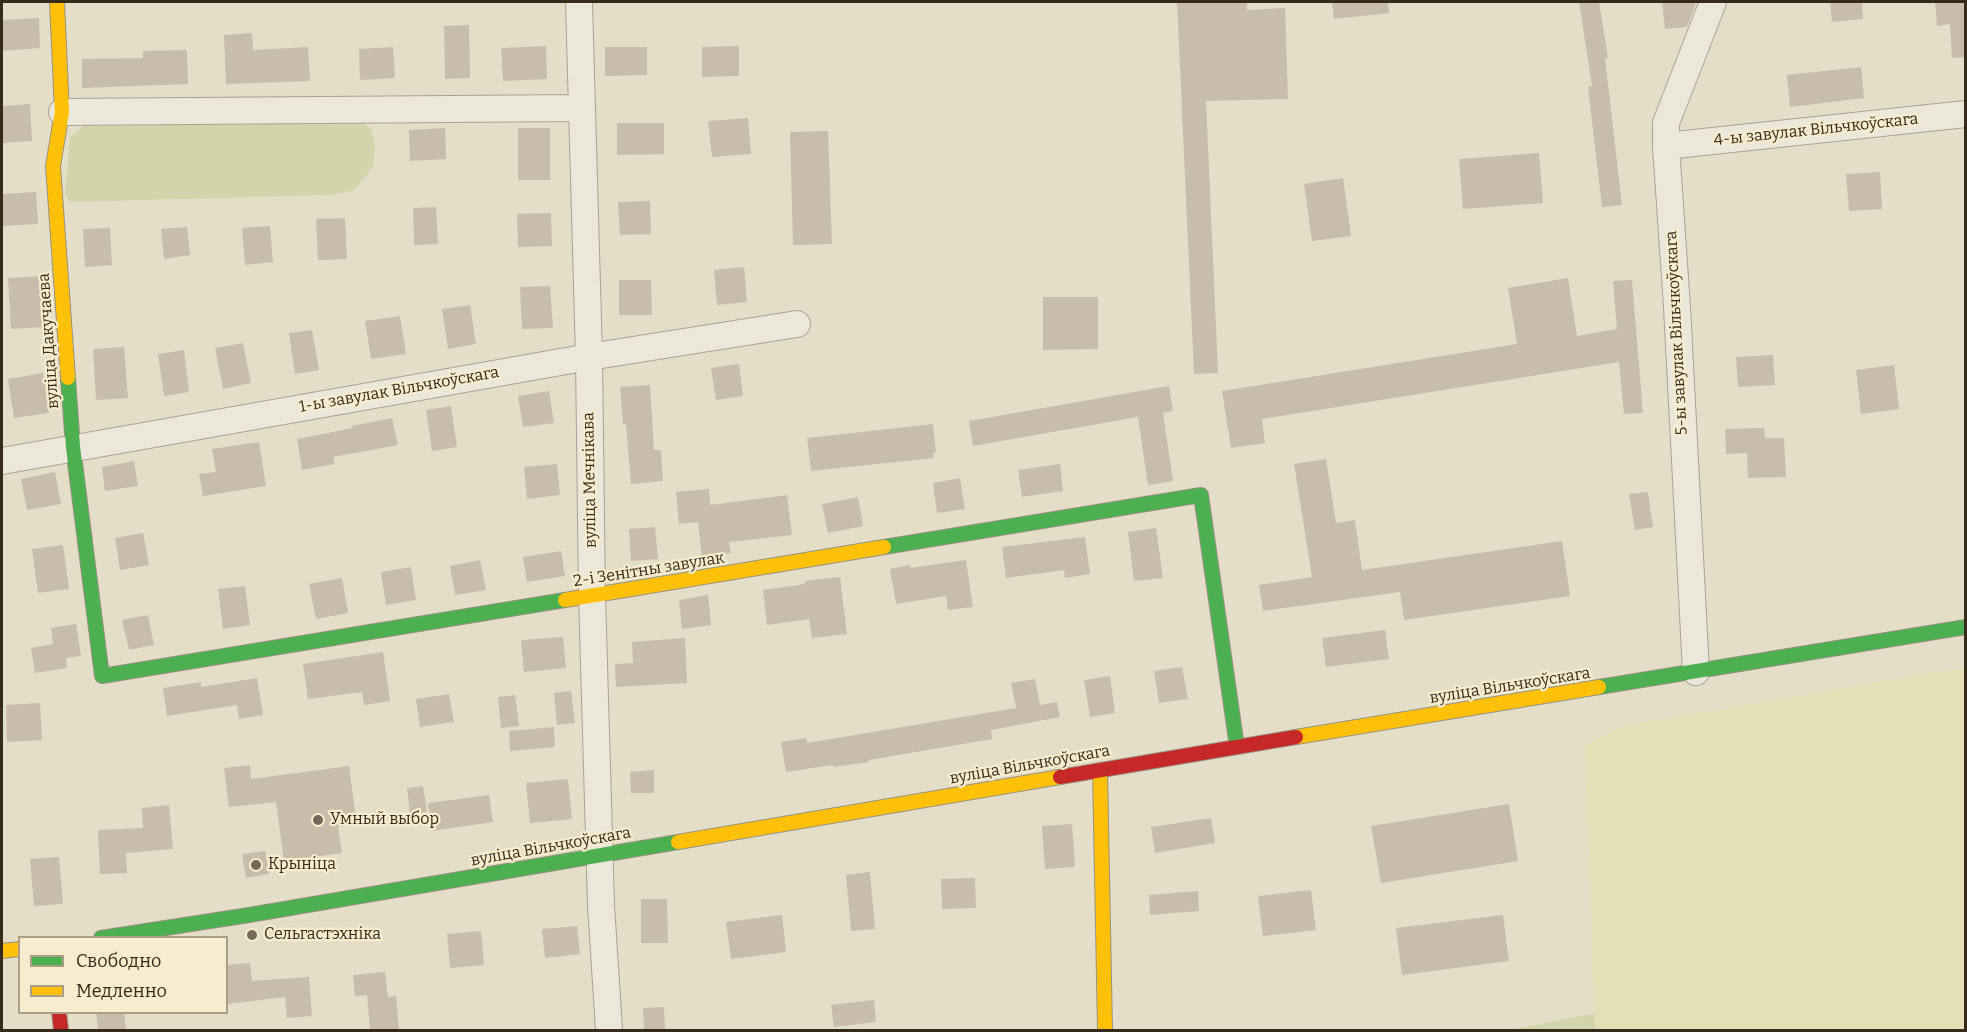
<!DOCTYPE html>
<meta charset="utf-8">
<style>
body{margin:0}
#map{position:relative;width:1967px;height:1032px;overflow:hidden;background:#e4dec9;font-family:Bitter,serif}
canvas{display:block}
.frame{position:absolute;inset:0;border:3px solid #372a1b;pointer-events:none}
.legend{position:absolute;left:18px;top:936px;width:210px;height:78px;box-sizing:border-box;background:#f7edce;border:2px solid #aa9f86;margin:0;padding:8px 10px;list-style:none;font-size:18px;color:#372a1b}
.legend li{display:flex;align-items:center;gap:12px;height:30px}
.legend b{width:30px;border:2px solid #aa9f86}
</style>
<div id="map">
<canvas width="1967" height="1032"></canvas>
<div class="frame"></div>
<ul class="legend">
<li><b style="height:8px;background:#4caf50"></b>Свободно</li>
<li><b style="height:8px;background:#ffc107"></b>Медленно</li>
</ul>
</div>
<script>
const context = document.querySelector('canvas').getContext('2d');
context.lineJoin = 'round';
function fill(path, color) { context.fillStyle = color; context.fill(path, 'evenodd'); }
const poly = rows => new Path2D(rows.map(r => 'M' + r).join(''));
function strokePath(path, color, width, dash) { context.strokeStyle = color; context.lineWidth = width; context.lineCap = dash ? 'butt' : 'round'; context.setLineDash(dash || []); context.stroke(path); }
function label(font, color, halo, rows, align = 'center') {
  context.font = font + ' Bitter,serif'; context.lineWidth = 4.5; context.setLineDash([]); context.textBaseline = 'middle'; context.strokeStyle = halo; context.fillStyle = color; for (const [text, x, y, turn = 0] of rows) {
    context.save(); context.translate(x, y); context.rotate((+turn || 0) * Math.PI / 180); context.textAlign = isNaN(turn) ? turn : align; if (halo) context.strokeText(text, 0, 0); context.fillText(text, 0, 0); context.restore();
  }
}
fill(poly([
 [1965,667,1965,1030,1595,1030,1585,745,1623,726]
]), '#e5dfb8');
fill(poly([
 [358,120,371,128,375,146,373,167,354,190,333,195,70,202,65,193,70,137,84,126],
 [1595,1014,1595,1030,1511,1030,1575,1017]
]), '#d2d5ab');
fill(poly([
 [1177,2,1247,2,1247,10,1285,8,1288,99,1206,101,1218,373,1194,374],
 [1332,2,1388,2,1389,13,1334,19],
 [1579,2,1599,2,1608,58,1605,58,1622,205,1602,207,1588,87,1592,86],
 [1662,2,1695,2,1695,6,1687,27,1665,29],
 [1830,2,1862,2,1863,19,1832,22],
 [1935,2,1965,2,1965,57,1952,58,1950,24,1937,26],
 [39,18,40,48,2,51,2,20],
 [469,25,470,78,445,79,444,26],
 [252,33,253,50,308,47,310,81,226,84,224,35],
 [546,46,547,79,503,81,501,48],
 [739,46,739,76,702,77,702,47],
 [393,47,395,78,360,80,359,49],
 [605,47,647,47,647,75,605,76],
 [187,50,188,84,82,88,82,59,143,58,143,51],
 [1861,67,1864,98,1790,107,1787,75],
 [30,104,32,141,2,143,2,106],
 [748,118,751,154,712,157,708,121],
 [617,123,664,123,664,154,617,155],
 [445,128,446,159,410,161,409,130],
 [518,128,550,128,550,180,518,180],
 [828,131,832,244,793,245,790,132],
 [1539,153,1543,203,1463,209,1459,159],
 [1880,172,1882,209,1849,211,1846,174],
 [1343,178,1351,236,1312,241,1304,184],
 [36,192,38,224,2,226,2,194],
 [650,201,651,234,620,235,618,202],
 [436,207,438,244,414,245,413,208],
 [551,213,552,246,518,247,517,214],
 [345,218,347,259,318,260,316,219],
 [270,226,273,262,245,265,242,228],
 [187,227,190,255,164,259,161,229],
 [110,228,112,265,85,267,83,229],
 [744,267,747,302,717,305,714,270],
 [40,276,44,327,11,329,8,278],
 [1568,278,1577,336,1617,329,1613,281,1632,280,1643,413,1624,414,1619,362,1262,419,1265,443,1231,448,1222,391,1517,344,1508,288],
 [619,280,651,280,652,315,619,315],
 [550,286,553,328,522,329,520,287],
 [1043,297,1098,297,1098,349,1043,350],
 [470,305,476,344,448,349,442,309],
 [400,316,406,354,371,359,365,321],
 [312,330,319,370,295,374,289,333],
 [243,343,251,383,223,389,215,348],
 [124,347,128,398,96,400,93,349],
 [184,350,189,392,164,396,158,354],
 [1773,355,1775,385,1738,387,1736,357],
 [739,364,743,396,716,400,711,368],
 [1894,365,1899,409,1861,414,1856,370],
 [43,373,49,413,14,418,8,379],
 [650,385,654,450,661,450,663,481,631,484,626,424,623,424,620,387],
 [1169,386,1173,411,1163,413,1173,481,1148,485,1138,417,973,446,969,421],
 [549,391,554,423,523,427,518,396],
 [451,406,457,447,432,451,426,410],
 [392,418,398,445,333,457,335,464,302,470,297,439,353,428,352,426],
 [933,424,936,452,933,453,934,458,811,471,807,438],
 [1764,428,1765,438,1784,438,1786,477,1748,478,1747,453,1726,454,1725,429],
 [259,442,266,486,203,496,199,474,216,472,212,449],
 [1326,459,1336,523,1355,520,1362,570,1562,541,1570,596,1404,620,1400,592,1263,611,1259,585,1312,577,1294,464],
 [134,461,138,486,105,491,102,467],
 [557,464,560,495,527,499,524,467],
 [1060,464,1063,491,1022,497,1018,470],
 [55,472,61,504,27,510,21,479],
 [960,478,965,509,937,513,933,483],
 [709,489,710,505,787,495,792,535,729,542,731,553,702,558,698,522,679,524,676,492],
 [1648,492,1653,527,1635,530,1629,494],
 [858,497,863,526,828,533,822,504],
 [655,527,658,559,631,561,629,529],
 [1156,528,1163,578,1134,581,1128,532],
 [143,533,149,565,120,570,115,538],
 [1085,537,1090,574,1065,578,1064,570,1006,578,1002,547],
 [63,545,69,589,38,593,32,549],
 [561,551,565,576,527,582,523,557],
 [480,560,486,590,455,595,450,566],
 [966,560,973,607,948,610,946,596,896,604,890,569,910,565,910,568],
 [411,567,416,600,386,605,381,572],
 [840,577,847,634,812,638,809,619,767,625,763,590,805,584,805,581],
 [342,578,348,613,316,619,309,584],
 [245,586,250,625,223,629,218,589],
 [708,595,711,625,682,629,679,600],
 [148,615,154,645,129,650,122,620],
 [76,624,81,656,66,658,67,668,35,673,31,648,53,644,51,628],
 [1385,630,1389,659,1326,667,1322,638],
 [563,637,566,668,524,672,521,640],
 [685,638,687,683,616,687,615,664,633,663,632,642],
 [383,652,390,701,364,705,362,692,308,699,303,664],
 [1182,667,1188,699,1159,703,1154,671],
 [1110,676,1115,713,1090,717,1084,680],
 [257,678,263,715,239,719,237,705,167,716,163,688,201,682,201,687],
 [1035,679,1040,705,1057,702,1060,717,991,730,992,739,869,760,869,762,834,767,833,765,786,772,781,742,806,738,807,743,1016,708,1011,683],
 [571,691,575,723,557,725,554,693],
 [449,694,454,722,420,727,416,699],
 [515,695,519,726,501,728,498,697],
 [40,703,42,740,7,742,6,705],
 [554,727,555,747,510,751,509,731],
 [250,765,251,779,349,766,357,825,338,827,342,853,284,861,276,802,229,807,224,768],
 [654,770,654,793,631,793,630,772],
 [568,779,572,819,530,823,526,783],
 [423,786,427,812,410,814,407,788],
 [489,795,493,822,432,831,428,803],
 [1509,804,1518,861,1381,883,1371,826],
 [169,805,173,849,126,853,127,873,100,874,98,830,143,828,142,808],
 [1211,818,1215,843,1155,853,1151,827],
 [1072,824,1075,867,1045,869,1042,826],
 [265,851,269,874,246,878,242,854],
 [59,857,63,904,34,906,30,859],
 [870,872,875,929,851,931,846,875],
 [975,878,976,908,942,909,941,879],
 [1311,890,1316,930,1263,936,1258,896],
 [1198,891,1199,911,1150,915,1149,895],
 [641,899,667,899,668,943,641,943],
 [782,915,786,952,731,959,726,922],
 [1503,915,1509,961,1402,975,1396,928],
 [577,926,580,954,545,958,542,929],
 [481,931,484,965,450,968,447,934],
 [250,963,252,981,309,977,312,1016,287,1018,285,997,226,1004,226,965],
 [385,972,388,997,396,996,399,1030,370,1030,367,995,355,996,353,975],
 [874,1000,876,1022,834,1027,831,1005],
 [664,1007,665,1030,644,1030,643,1008],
 [96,1012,124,1012,126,1029,98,1030]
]), '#c8bcaa');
const street = poly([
 [579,2,589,357,592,596,601,905,609,1030],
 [62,112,581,108],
 [1666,146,1966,114],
 [2,461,589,357,797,324],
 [1696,672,1677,307,1666,146,1666,123,1713,2]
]);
const fast = poly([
 [68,378,73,447,102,676,565,600],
 [884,547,1201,495,1237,747],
 [1599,687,1966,627],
 [101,938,249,915,678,842]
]);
const slow = poly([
 [57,2,62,112,53,166,68,378],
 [565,600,884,547],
 [1296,737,1599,687],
 [1100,770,1105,1030],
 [678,842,1060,777],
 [2,951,20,949]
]);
const jam = poly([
 [1060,777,1296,737],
 [59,1012,61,1030]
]);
strokePath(street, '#a9a293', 28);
strokePath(fast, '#989283', 16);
strokePath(slow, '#989283', 16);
strokePath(jam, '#989283', 16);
strokePath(street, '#ece7db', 26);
strokePath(fast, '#4caf50', 14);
strokePath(slow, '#ffc107', 14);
strokePath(jam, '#c62828', 14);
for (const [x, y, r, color] of [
 [318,820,6,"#746958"],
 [256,865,6,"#746958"],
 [252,935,6,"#746958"]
]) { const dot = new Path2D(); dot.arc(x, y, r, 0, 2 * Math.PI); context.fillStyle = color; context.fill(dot); strokePath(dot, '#f7edce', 2); }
label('16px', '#372a1b', '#f7edce', [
 ["4-ы завулак Вільчкоўскага",1816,130,-6],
 ["5-ы завулак Вільчкоўскага",1677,333,-93],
 ["вуліца Дакучаева",49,341,-94],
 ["1-ы завулак Вільчкоўскага",399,390,-10],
 ["вуліца Мечнікава",590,480,-91],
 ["2-і Зенітны завулак",649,570,-9],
 ["вуліца Вільчкоўскага",1510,686,-9],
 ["вуліца Вільчкоўскага",1030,765,-10],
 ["вуліца Вільчкоўскага",551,847,-10]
]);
label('16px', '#372a1b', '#f7edce', [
 ["Умный выбор",330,820],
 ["Крыніца",268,865],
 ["Сельгастэхніка",264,935]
], 'left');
</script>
